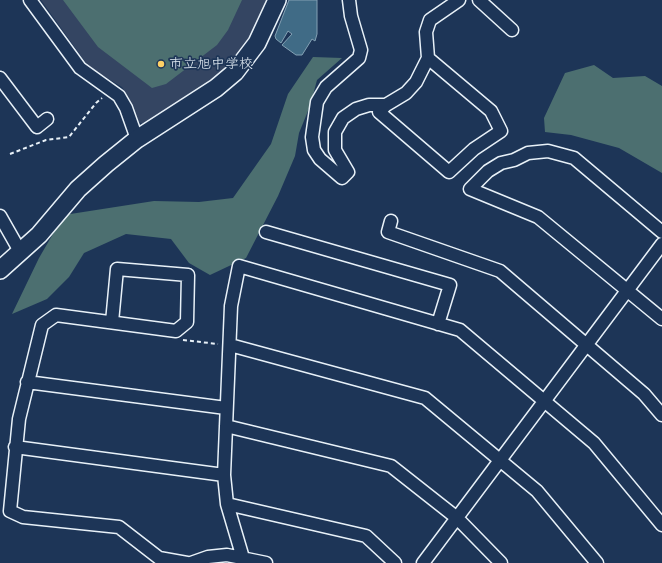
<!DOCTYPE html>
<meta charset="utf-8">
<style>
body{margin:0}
canvas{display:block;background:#1d3557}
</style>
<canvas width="662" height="563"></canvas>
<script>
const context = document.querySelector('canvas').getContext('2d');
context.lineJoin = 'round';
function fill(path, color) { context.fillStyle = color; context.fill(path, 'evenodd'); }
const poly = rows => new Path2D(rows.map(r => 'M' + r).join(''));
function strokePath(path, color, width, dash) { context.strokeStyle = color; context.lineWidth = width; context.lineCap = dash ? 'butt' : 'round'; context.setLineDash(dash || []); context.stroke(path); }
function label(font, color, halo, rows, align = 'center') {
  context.font = font + ' Sriracha,"Klee One",sans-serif'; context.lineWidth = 3.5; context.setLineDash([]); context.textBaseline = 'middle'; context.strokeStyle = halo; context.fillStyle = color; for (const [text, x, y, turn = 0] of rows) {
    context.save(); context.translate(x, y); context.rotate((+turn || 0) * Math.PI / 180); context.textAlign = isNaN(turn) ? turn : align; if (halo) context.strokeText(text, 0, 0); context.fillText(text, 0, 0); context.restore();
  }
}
fill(poly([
 [41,0,268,0,256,33,229,69,148,126,139,122,133,105,122,87,97,72,86,63]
]), '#344562');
fill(poly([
 [63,0,242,0,228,30,217,45,166,84,152,88,98,47],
 [313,57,342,58,317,80,310,106,299,133,295,156,278,196,246,258,210,275,189,263,171,239,126,234,84,253,69,277,47,299,12,314,39,258,64,215,154,201,199,202,233,198,271,144,288,94],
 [594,65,613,78,645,76,662,86,662,173,619,148,571,135,545,132,544,118,565,73]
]), '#4c6f70');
const water = poly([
 [289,0,317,0,317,34,315,41,312,39,302,55,296,55,282,45,292,34,288,31,281,43,276,39,275,36,289,0]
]);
fill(water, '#406b86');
strokePath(water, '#83a1b4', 1);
const street = poly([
 [30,0,80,68,119,96,126,108,137,139],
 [349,0,351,16,361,50,359,58,326,87,317,102,312,137,314,150,320,159,342,178,348,172,335,150,335,132,343,118,356,109,369,105,386,105],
 [479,0,512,30],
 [428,58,491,111,501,131,474,149,449,172,379,112,386,105,406,93,416,82,428,58,426,32,430,20,459,0],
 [0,78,37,127,47,119],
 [0,216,21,253],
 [391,221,388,232,500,271,644,394,662,415],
 [266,232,450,285,438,324],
 [662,232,574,158,548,151,528,153,514,160,501,163,488,171,470,189,538,217,662,319],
 [112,322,117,269,188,275,187,322,176,331,56,315,42,325,19,419,10,511,23,517,119,527,159,558,187,563],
 [230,345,425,398,537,491,597,563],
 [27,382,226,408],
 [226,426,391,466,457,518,501,563],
 [15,447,224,475],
 [227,504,366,536,395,563],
 [243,558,227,504,224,475,231,306,239,266,460,330,594,443,662,525],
 [191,563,208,557,227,555,266,563],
 [423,563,662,244]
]);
const secondary = poly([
 [0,270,39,235,78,189,106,164,137,139,216,88,235,72,257,43,277,0]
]);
strokePath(street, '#e8f1f8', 15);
strokePath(secondary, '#e8f1f8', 20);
strokePath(poly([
 [10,154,46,140,69,137,96,103,102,98],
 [183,340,218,344]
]), '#e8f1f8', 2, [4, 3]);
strokePath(street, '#1d3557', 12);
strokePath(secondary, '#1d3557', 17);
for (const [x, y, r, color] of [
 [161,64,4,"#ffd166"]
]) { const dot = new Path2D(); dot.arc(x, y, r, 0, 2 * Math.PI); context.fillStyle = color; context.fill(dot); strokePath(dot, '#1d3557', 1.5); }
label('14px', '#e8f1f8', '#1d3557', [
 ["市立旭中学校",169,64]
], 'left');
</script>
